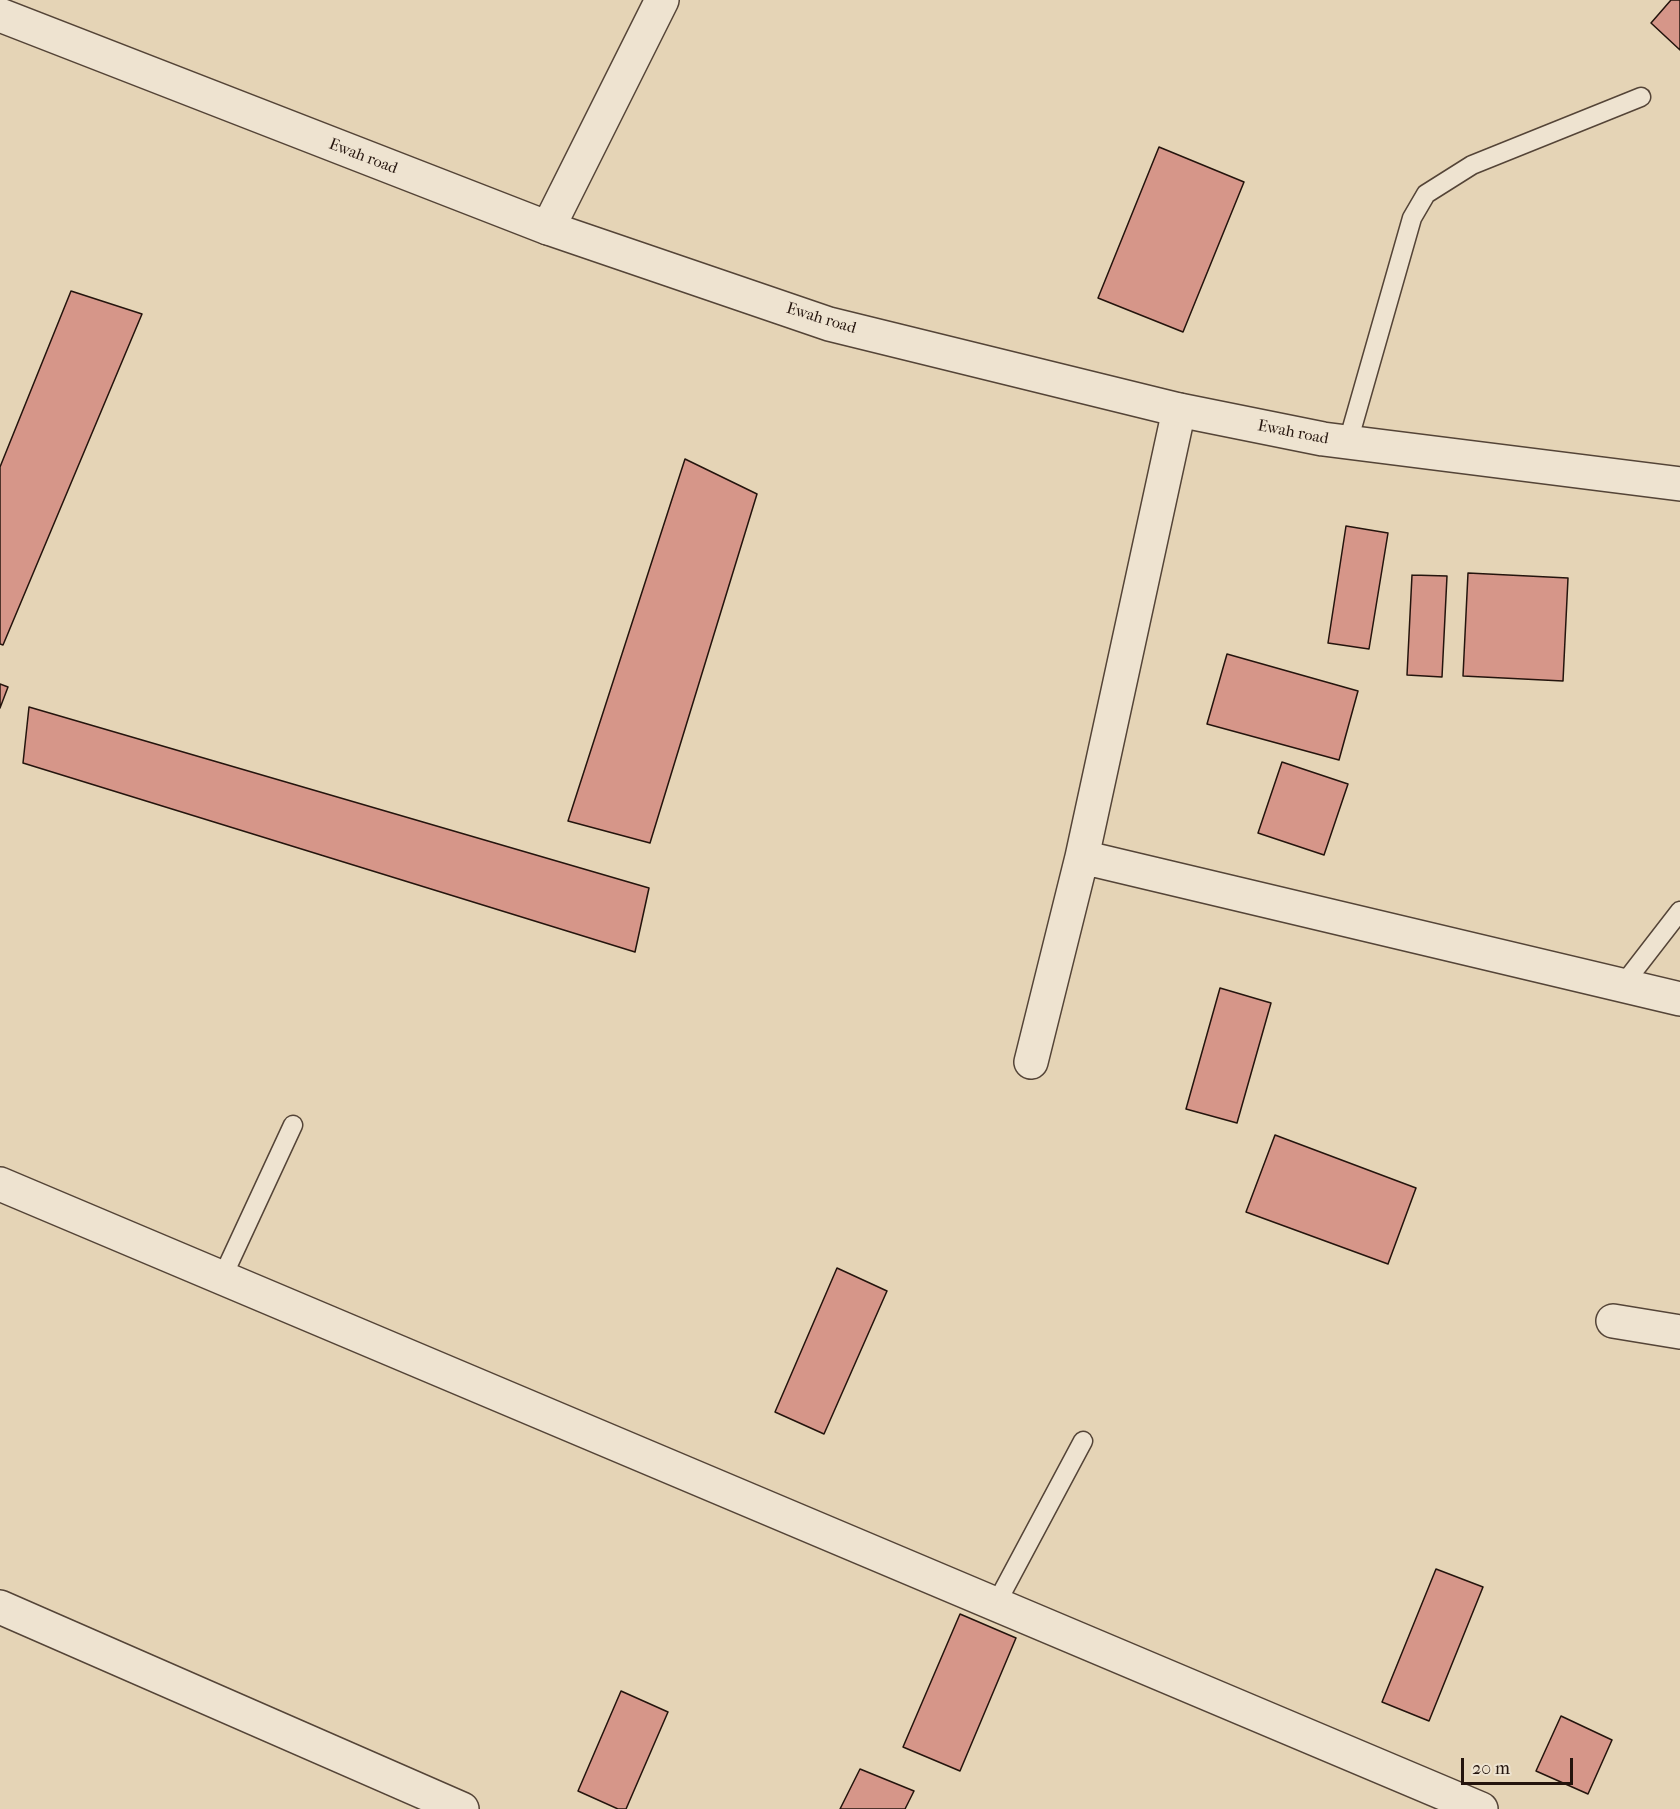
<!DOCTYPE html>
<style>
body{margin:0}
#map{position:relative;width:1680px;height:1809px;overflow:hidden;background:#e5d4b6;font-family:"IM FELL French Canon",serif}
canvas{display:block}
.scale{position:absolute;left:1461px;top:1758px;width:112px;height:27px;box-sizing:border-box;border:3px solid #24140d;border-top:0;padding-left:8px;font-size:18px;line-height:21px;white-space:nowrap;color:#24140d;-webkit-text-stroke:4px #eee3d0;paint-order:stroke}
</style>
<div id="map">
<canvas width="1680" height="1809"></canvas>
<div class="scale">20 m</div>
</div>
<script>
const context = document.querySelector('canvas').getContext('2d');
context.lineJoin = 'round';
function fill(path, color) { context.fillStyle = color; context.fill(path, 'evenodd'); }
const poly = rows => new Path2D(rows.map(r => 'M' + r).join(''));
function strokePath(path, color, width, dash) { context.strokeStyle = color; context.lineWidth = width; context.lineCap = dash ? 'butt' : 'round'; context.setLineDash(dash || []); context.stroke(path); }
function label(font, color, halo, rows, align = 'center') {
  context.font = font + ' "IM FELL French Canon",serif'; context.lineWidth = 4.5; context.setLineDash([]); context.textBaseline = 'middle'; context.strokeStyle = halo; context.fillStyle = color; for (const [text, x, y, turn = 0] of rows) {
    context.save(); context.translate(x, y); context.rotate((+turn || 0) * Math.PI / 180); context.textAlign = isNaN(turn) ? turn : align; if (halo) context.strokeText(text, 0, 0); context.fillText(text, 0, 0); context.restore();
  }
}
const building = poly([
 [1671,0,1680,0,1680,50,1651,23,1671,0],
 [1159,147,1244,182,1183,332,1098,298,1159,147],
 [71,291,142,314,3,645,0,644,0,467,71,291],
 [685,459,757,494,650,843,568,821,685,459],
 [1346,526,1388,533,1369,649,1328,643,1346,526],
 [1468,573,1568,578,1563,681,1463,676,1468,573],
 [1412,575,1447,576,1442,677,1407,675,1412,575],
 [1227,654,1358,691,1339,760,1207,724,1227,654],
 [0,684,8,687,0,708,0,684],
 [29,707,649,888,635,952,23,763,29,707],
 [1282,762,1348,784,1324,855,1258,833,1282,762],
 [1220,988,1271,1003,1237,1123,1186,1109,1220,988],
 [1275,1135,1416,1188,1388,1264,1246,1212,1275,1135],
 [837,1268,887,1291,824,1434,775,1412,837,1268],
 [1436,1569,1483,1587,1429,1721,1382,1702,1436,1569],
 [960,1614,1016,1638,960,1771,903,1747,960,1614],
 [621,1691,668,1712,626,1809,618,1809,578,1791,621,1691],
 [1561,1716,1612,1740,1588,1794,1536,1771,1561,1716],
 [860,1769,914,1791,905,1809,840,1809,860,1769]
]);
fill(building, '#d69689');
strokePath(building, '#24140d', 1.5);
const service = poly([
 [1348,442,1412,218,1426,194,1472,165,1641,97],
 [1622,986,1680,911],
 [222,1278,293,1125],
 [996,1604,1083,1441]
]);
const minor = poly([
 [548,228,662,0],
 [1082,857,1680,999],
 [1031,1062,1082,857,1179,410],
 [0,1184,1481,1809],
 [1613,1321,1680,1332],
 [0,1607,462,1809]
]);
const tertiary = poly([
 [0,15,548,228,829,324,1179,410,1323,439,1680,484]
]);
strokePath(service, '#544437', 21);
strokePath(minor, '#544437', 36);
strokePath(tertiary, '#544437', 36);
strokePath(service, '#eee3d0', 18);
strokePath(minor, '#eee3d0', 33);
strokePath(tertiary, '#eee3d0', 33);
label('16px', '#24140d', '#eee3d0', [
 ["Ewah road",363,157,21],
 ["Ewah road",821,319,17],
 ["Ewah road",1293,433,11]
]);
</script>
